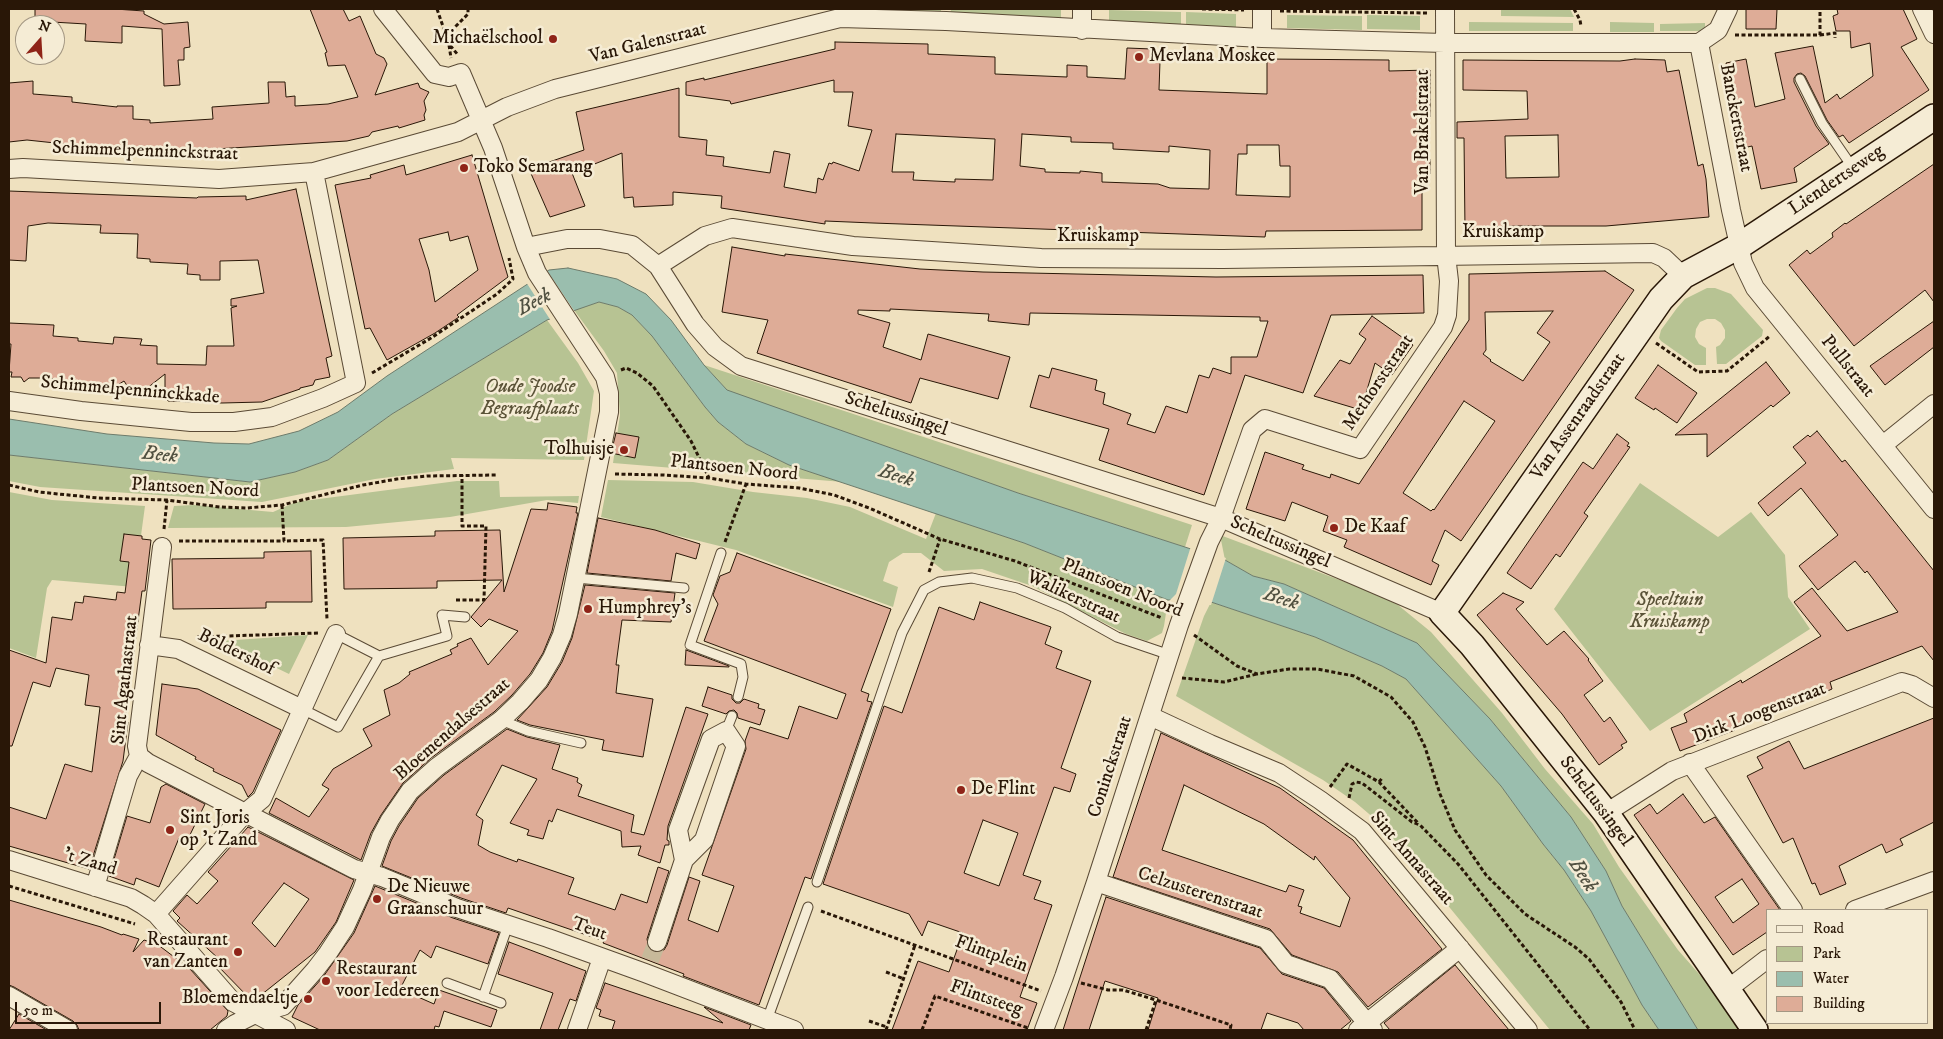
<!DOCTYPE html>
<meta charset="utf-8">
<style>
body{margin:0}
#map{position:relative;width:1943px;height:1039px;overflow:hidden;background:#efe1bf;font-family:"IM FELL DW Pica",serif}
canvas{display:block}
.frame{position:absolute;inset:0;border:10px solid #291707;pointer-events:none}
.legend{position:absolute;left:1766px;top:909px;width:162px;height:115px;box-sizing:border-box;background:#f5ecd5;border:1px solid #a39783;margin:0;padding:6px 9px;list-style:none;font-size:15px;color:#291707}
.legend li{display:flex;align-items:center;gap:10px;height:25px}
.legend b{width:25px;border:1px solid #a39783}
.north{position:absolute;left:15px;top:15px;width:50px;height:50px;box-sizing:border-box;background:#f5ecd5;border:1px solid #a39783;border-radius:50%;rotate:19deg;font-size:14px;font-weight:700;line-height:20px;text-align:center;color:#291707}
.north::after{content:'';display:block;margin:auto;width:18px;height:22px;background:#8f2418;clip-path:polygon(50% 0,100% 100%,50% 72%,0 100%)}
.scale{position:absolute;left:15px;top:1002px;width:146px;height:22px;box-sizing:border-box;border:2px solid #291707;border-top:0;padding-left:6px;font-size:15px;line-height:18px;white-space:nowrap;color:#291707;-webkit-text-stroke:4px #f5ecd5;paint-order:stroke}
</style>
<div id="map">
<canvas width="1943" height="1039"></canvas>
<div class="frame"></div>
<ul class="legend">
<li><b style="height:6px;background:#f5ecd5"></b>Road</li>
<li><b style="height:14px;background:#b7c393"></b>Park</li>
<li><b style="height:14px;background:#9abeae"></b>Water</li>
<li><b style="height:14px;background:#deac97"></b>Building</li>
</ul>
<div class="north">N</div>
<div class="scale">50 m</div>
</div>
<script>
const context = document.querySelector('canvas').getContext('2d');
context.lineJoin = 'round';
function fill(path, color) { context.fillStyle = color; context.fill(path, 'evenodd'); }
const poly = rows => new Path2D(rows.map(r => 'M' + r).join(''));
function strokePath(path, color, width, dash) { context.strokeStyle = color; context.lineWidth = width; context.lineCap = dash ? 'butt' : 'round'; context.setLineDash(dash || []); context.stroke(path); }
function label(font, color, halo, rows, align = 'center') {
  context.font = font + ' "IM FELL DW Pica",serif'; context.lineWidth = 5; context.setLineDash([]); context.textBaseline = 'middle'; context.strokeStyle = halo; context.fillStyle = color; for (const [text, x, y, turn = 0] of rows) {
    context.save(); context.translate(x, y); context.rotate((+turn || 0) * Math.PI / 180); context.textAlign = isNaN(turn) ? turn : align; if (halo) context.strokeText(text, 0, 0); context.fillText(text, 0, 0); context.restore();
  }
}
fill(poly([
 [870,9,941,9,941,16,870,14],
 [951,9,1061,9,1061,21,950,16],
 [1501,9,1570,9,1574,17,1501,16],
 [1109,10,1181,12,1181,26,1109,24],
 [1186,12,1236,14,1236,28,1186,26],
 [1287,15,1362,16,1362,30,1287,28],
 [1367,15,1420,16,1420,30,1367,29],
 [1469,22,1573,23,1573,31,1469,31],
 [1610,22,1654,23,1654,32,1610,32],
 [1705,23,1705,31,1660,31,1660,24],
 [1707,288,1715,288,1731,294,1763,330,1762,336,1726,364,1717,364,1716,347,1720,345,1725,338,1725,330,1721,323,1715,319,1707,319,1700,322,1696,329,1695,337,1699,344,1706,348,1706,365,1695,365,1661,341,1659,338,1661,330,1677,308,1685,299],
 [599,302,618,307,632,315,652,336,705,407,718,422,746,444,789,465,843,482,613,463,620,415,617,373,604,351,574,310],
 [547,320,578,363,594,391,584,460,451,458,454,469,375,479,262,502,40,487,9,481,9,455,250,482,295,472,328,460,392,414],
 [704,365,1192,525,1185,547,1018,493,741,396,727,390],
 [608,480,693,482,753,492,807,498,850,507,926,539,936,513,1024,543,1168,600,1164,626,1162,633,1147,641,1126,634,1032,586,982,569,944,571,921,553,903,553,889,562,883,581,898,587,893,607,736,550,601,517],
 [457,481,499,481,500,497,579,496,578,503,547,500,450,517,346,527,168,528,174,506,194,505,273,512,296,502],
 [1640,483,1718,537,1751,512,1785,555,1788,597,1810,629,1650,731,1554,609],
 [9,492,52,500,145,506,134,587,52,580,47,588,36,658,9,648],
 [1220,535,1377,594,1398,605,1431,632,1502,713,1545,769,1593,824,1619,867,1678,950,1714,991,1741,1030,1698,1030,1622,906,1606,871,1571,817,1490,719,1417,643,1284,584,1253,576,1225,560],
 [1211,602,1315,637,1382,666,1406,679,1501,786,1543,844,1564,870,1591,911,1642,1005,1659,1030,1550,1030,1382,825,1355,802,1323,780,1176,696,1204,616],
 [308,635,289,674,221,641]
]), '#b7c393');
const water = poly([
 [568,268,617,279,646,294,671,320,704,365,727,390,1018,493,1225,560,1253,576,1284,584,1417,643,1490,719,1571,817,1606,871,1622,906,1698,1030,1659,1030,1642,1005,1591,911,1564,870,1543,844,1501,786,1406,679,1382,666,1315,637,1211,602,1168,600,1024,543,789,465,746,444,718,422,705,407,652,336,632,315,618,307,599,302,547,320,392,414,328,460,295,472,250,482,9,455,9,419,107,434,214,443,249,444,299,431,338,412,387,376,549,270,568,268]
]);
fill(water, '#9abeae');
strokePath(water, '#6d7b6b', 1);
fill(poly([
 [546,269,575,312,551,321,526,282],
 [1191,546,1226,558,1211,605,1163,601,1169,601,1176,594]
]), '#efe1bf');
const building = poly([
 [35,9,115,9,144,11,144,14,164,24,188,22,190,47,184,48,184,60,178,60,180,85,164,86,162,29,122,26,122,43,85,41,86,24,35,21,35,9],
 [310,9,343,9,349,21,360,16,376,54,384,58,387,64,375,95,418,83,420,88,429,92,424,101,426,110,424,115,425,120,399,128,398,126,372,132,369,136,347,141,149,153,27,140,9,142,9,83,33,81,33,94,72,97,72,102,117,107,117,106,133,106,133,119,150,120,150,123,213,119,212,107,269,103,268,82,285,82,286,97,295,96,295,106,328,104,358,97,345,65,328,66,325,53,327,52,310,9],
 [1746,9,1777,9,1776,29,1746,29,1746,9],
 [1837,9,1903,9,1917,39,1901,47,1929,90,1849,143,1843,135,1839,137,1827,120,1805,76,1801,73,1797,74,1794,78,1794,82,1816,126,1829,144,1794,168,1797,182,1761,189,1752,146,1739,149,1734,127,1738,126,1726,63,1746,59,1755,107,1785,99,1775,53,1813,46,1825,103,1837,94,1840,99,1873,76,1870,43,1851,48,1850,31,1836,31,1833,16,1838,14,1837,9],
 [835,42,928,44,928,54,995,57,995,74,1067,77,1067,65,1087,66,1087,77,1125,79,1127,48,1152,49,1151,61,1160,61,1159,90,1267,94,1267,59,1389,60,1389,71,1430,70,1430,117,1419,118,1419,159,1430,159,1430,174,1422,174,1422,230,1266,231,1265,237,873,223,825,221,825,224,721,208,722,196,673,192,673,205,634,207,633,197,624,198,622,153,572,173,585,206,550,217,529,169,584,150,576,112,679,88,679,137,707,140,706,155,724,157,723,166,770,173,774,151,790,154,784,187,816,193,818,178,823,180,829,163,832,164,833,162,859,171,872,130,848,126,853,92,834,92,834,80,731,104,730,101,686,95,686,82,704,78,704,80,835,49,835,42],
 [896,134,995,139,993,180,955,179,955,182,913,180,914,172,892,172,896,134],
 [1022,134,1071,137,1071,142,1113,143,1113,149,1169,152,1169,146,1210,150,1209,189,1170,188,1158,184,1102,182,1102,173,1080,171,1080,173,1045,172,1045,169,1020,166,1022,134],
 [1247,145,1279,145,1280,166,1290,166,1290,197,1236,195,1238,154,1247,154,1247,145],
 [1635,59,1665,60,1667,72,1679,70,1698,166,1703,164,1706,179,1709,217,1606,226,1520,226,1481,227,1481,229,1465,230,1464,138,1457,138,1457,122,1528,119,1527,91,1463,90,1463,60,1620,61,1635,59],
 [1558,135,1559,177,1506,178,1505,136,1558,135],
 [472,155,508,277,457,315,459,317,435,333,387,360,370,328,365,329,335,185,371,178,370,175,404,165,406,175,472,155],
 [448,232,450,241,468,236,478,270,435,302,429,270,419,239,448,232],
 [1934,164,1934,302,1925,290,1854,346,1789,265,1807,250,1810,254,1833,237,1832,233,1845,223,1846,224,1934,164],
 [296,189,332,356,326,358,330,377,315,380,313,385,300,388,300,389,262,402,222,403,168,401,165,398,165,374,146,389,128,387,124,381,116,386,91,384,90,389,62,385,58,388,52,378,29,378,24,382,21,377,11,377,12,372,9,372,11,344,9,344,9,323,54,325,53,336,78,338,78,341,113,344,114,337,142,339,140,345,157,346,157,364,204,365,206,365,207,346,234,346,231,308,237,306,231,306,231,299,264,293,258,260,220,261,220,280,200,280,200,275,187,274,188,264,150,262,150,259,137,258,138,234,100,233,101,225,48,223,28,226,26,261,9,260,9,191,197,198,198,197,246,196,246,200,296,189],
 [732,247,785,256,785,254,920,269,983,272,1216,277,1423,275,1424,313,1331,315,1303,393,1245,375,1204,495,1099,460,1109,429,1030,407,1039,375,1049,378,1052,368,1097,380,1095,390,1105,393,1103,404,1131,414,1127,424,1155,433,1166,406,1187,413,1199,375,1209,378,1213,368,1231,374,1231,357,1257,357,1268,321,1260,321,1260,317,1030,313,1029,325,988,321,989,314,890,309,890,311,858,310,858,314,890,323,883,347,921,360,928,334,1010,357,998,399,920,378,911,403,757,353,768,320,722,312,732,247],
 [1605,271,1634,290,1461,541,1445,530,1432,561,1439,565,1431,585,1344,547,1347,540,1323,531,1328,516,1292,502,1285,521,1246,509,1265,452,1304,465,1302,469,1330,478,1331,474,1359,484,1469,320,1469,274,1605,271],
 [1553,311,1537,333,1550,342,1523,381,1490,361,1491,360,1483,354,1486,350,1485,312,1553,311],
 [1464,401,1495,421,1434,510,1433,509,1431,511,1403,493,1464,401],
 [1372,316,1413,345,1392,375,1375,363,1361,410,1314,396,1340,360,1350,364,1366,339,1359,334,1372,316],
 [1934,321,1934,347,1885,385,1870,366,1934,321],
 [1766,362,1790,393,1773,407,1771,405,1707,457,1707,434,1675,435,1766,362],
 [1658,365,1697,393,1677,423,1655,408,1654,410,1635,398,1658,365],
 [1817,431,1842,462,1845,460,1934,571,1934,661,1922,646,1830,682,1832,689,1823,693,1792,706,1773,710,1774,711,1735,727,1735,730,1680,751,1671,728,1687,722,1684,714,1741,680,1742,683,1821,636,1794,602,1812,588,1847,631,1898,612,1867,571,1865,573,1855,561,1818,590,1799,566,1838,535,1801,488,1768,516,1758,503,1806,463,1793,447,1808,435,1810,437,1817,431],
 [616,433,639,437,635,458,611,453,616,433],
 [1617,434,1629,443,1627,446,1630,447,1584,513,1588,516,1560,557,1556,554,1531,589,1507,573,1583,462,1593,469,1617,434],
 [548,503,577,507,576,513,578,513,552,631,543,653,530,674,512,695,494,712,431,758,403,783,381,815,371,833,361,860,269,813,276,798,309,817,329,789,322,785,333,769,372,746,363,729,390,715,384,690,399,683,410,674,409,672,452,654,450,650,458,646,457,644,471,638,488,665,518,631,489,619,481,627,471,617,502,580,437,581,437,588,344,589,343,538,435,536,435,531,500,530,504,592,531,509,547,510,548,503],
 [598,518,655,530,700,544,696,559,676,553,671,581,587,573,598,518],
 [124,534,142,536,142,539,151,540,145,591,142,591,129,688,125,722,128,722,123,761,89,869,9,846,9,807,46,819,65,764,92,772,100,707,85,705,89,675,56,668,50,687,33,682,12,746,9,746,9,650,46,663,52,617,72,620,75,602,83,603,84,596,116,600,117,592,125,593,129,562,120,561,124,534],
 [311,551,312,602,266,602,266,608,173,609,172,559,264,558,264,552,311,551],
 [737,553,891,609,861,691,869,694,867,701,872,702,811,879,805,877,759,1005,683,976,684,974,603,943,604,941,508,908,506,913,461,898,382,866,391,841,399,826,418,798,444,775,507,729,527,737,560,745,552,769,578,778,577,782,582,785,578,796,634,815,631,832,644,835,686,707,708,714,668,826,667,840,669,841,669,845,665,845,660,863,638,855,641,846,622,847,621,831,557,809,552,822,549,820,543,839,527,835,529,830,510,823,537,779,502,765,476,815,483,820,478,845,490,852,517,862,518,859,574,878,568,894,615,910,621,894,647,903,658,867,669,871,647,939,649,949,654,952,664,950,667,945,689,877,700,881,688,920,718,932,734,886,702,875,746,749,745,741,750,727,788,739,799,706,837,719,846,694,704,641,718,604,713,595,720,576,730,572,737,553],
 [585,585,675,593,671,622,622,620,616,665,619,665,616,693,653,699,643,757,602,750,604,740,530,725,517,720,547,687,562,662,572,638,585,585],
 [1503,593,1524,602,1516,609,1547,645,1564,631,1589,659,1588,660,1603,681,1584,695,1604,722,1610,717,1627,742,1621,745,1623,748,1599,765,1562,714,1477,615,1503,593],
 [980,602,1051,627,1045,644,1062,651,1056,668,1091,681,1061,768,1076,774,1070,792,1054,787,1023,875,1041,881,1034,899,1052,905,1020,997,1037,1003,1027,1030,892,1030,918,961,949,972,963,933,928,921,922,936,909,914,823,884,884,706,902,713,939,607,974,620,980,602],
 [983,820,1018,833,999,886,964,873,983,820],
 [686,650,729,666,729,667,685,665,686,650],
 [162,684,198,689,281,730,253,792,248,797,242,785,213,771,214,769,195,759,196,757,156,735,162,684],
 [708,687,732,695,732,699,736,703,740,703,744,699,759,704,758,708,765,710,760,725,738,718,737,713,734,710,729,711,726,714,702,706,708,687],
 [1934,718,1934,822,1900,839,1903,845,1886,853,1882,844,1839,866,1846,884,1820,895,1815,883,1812,884,1793,838,1783,843,1747,776,1763,768,1757,757,1789,741,1804,769,1934,718],
 [1161,733,1280,788,1353,840,1442,949,1368,1007,1338,972,1292,955,1270,929,1113,877,1161,733],
 [1184,785,1264,824,1314,860,1315,856,1350,898,1340,927,1300,913,1302,907,1298,906,1304,890,1289,885,1286,892,1162,850,1184,785],
 [166,784,205,804,187,841,179,838,159,887,136,878,134,885,109,876,127,816,150,823,161,787,166,784],
 [1683,794,1704,823,1715,817,1780,910,1767,910,1767,932,1733,955,1634,815,1650,804,1657,814,1683,794],
 [1742,879,1759,904,1733,923,1715,897,1742,879],
 [248,827,354,880,336,922,315,952,256,999,250,999,215,963,229,968,177,921,180,918,173,911,187,895,197,904,218,881,208,872,248,827],
 [284,883,309,899,275,947,252,923,284,883],
 [375,886,453,918,499,933,488,964,436,946,431,958,420,950,400,989,434,1004,439,990,497,1010,491,1027,444,1011,439,1027,435,1026,434,1030,320,1030,292,1017,298,1005,323,977,354,933,375,886],
 [1106,897,1260,948,1282,974,1324,988,1351,1021,1340,1030,1304,1030,1298,1023,1267,1013,1261,1030,1148,1030,1158,998,1105,981,1089,1030,1063,1030,1106,897],
 [9,900,101,927,122,935,123,934,139,939,133,952,144,940,157,944,190,969,228,1011,227,1016,210,1030,79,1030,77,1025,73,1021,14,987,9,985,9,900],
 [509,942,586,971,576,1001,570,999,558,1030,540,1030,553,993,498,974,509,942],
 [1455,965,1509,1030,1390,1030,1384,1023,1455,965],
 [605,983,723,1023,704,1007,751,1025,749,1030,612,1030,615,1021,599,1016,601,1010,596,1008,605,983],
 [19,1014,45,1029,45,1030,9,1030,19,1014]
]);
fill(building, '#deac97');
strokePath(building, '#291707', 1);
strokePath(poly([
 [650,960,657,942]
]), '#c7b99a', 18, [18, 9]);
const lane = poly([
 [1800,79,1822,123,1853,168],
 [721,553,690,645,741,664,743,677,738,697],
 [576,578,684,588],
 [379,656,447,636,442,615,465,617],
 [302,709,338,727,379,656,336,634],
 [501,720,528,731,581,743],
 [726,731,732,716],
 [817,882,902,633,924,590,939,582,972,578,1017,588,1065,608,1117,637,1170,655],
 [447,983,501,1003],
 [483,997,508,925],
 [767,1020,808,907]
]);
const street = poly([
 [1082,9,1082,30],
 [1262,9,1262,38],
 [1922,9,1934,34],
 [1699,43,1731,210,1743,263,1755,288,1934,509],
 [1699,43,1718,30,1728,9],
 [9,169,23,168,219,179,314,172,458,132,507,107,555,89,840,18,946,21,1262,38,1445,43,1699,43],
 [526,247,567,239,600,239,632,245,658,266,695,324,715,347,741,366,1221,518,1442,613],
 [658,266,705,236,732,228,853,246,1041,258,1223,259,1653,253,1664,258,1683,276],
 [9,401,81,411,191,422,234,422,272,417,323,398,356,383,314,172],
 [1883,445,1934,404],
 [149,645,178,649,302,709],
 [1150,716,1210,744,1279,773,1320,800,1362,831,1528,1030],
 [139,756,148,763,354,869,382,877,457,908,548,938,645,973,794,1030],
 [1690,763,1793,910],
 [1606,813,1672,771,1902,682,1912,685,1934,698],
 [9,860,131,898,143,905,156,914,233,1002,286,1030],
 [1096,882,1266,939,1286,964,1330,979,1373,1030],
 [95,887,128,776,139,756,137,746,162,547],
 [1855,910,1934,881],
 [156,914,245,813,262,799,336,634],
 [657,942,684,860,704,840,736,746,726,731,711,739,678,830,684,860],
 [1728,989,1767,959],
 [9,996,68,1030],
 [226,1030,235,1024,255,1014,283,1006,315,970,328,953,345,927,362,890,381,837,390,820,410,791,437,767,501,720,520,702,539,680,552,658,562,635,568,614,609,412,609,393,605,377,537,273,526,247,493,148,461,73,449,77,435,74,383,9],
 [577,1030,602,958],
 [1044,1030,1064,977,1096,882,1179,625,1209,542,1221,518,1252,430,1265,419,1360,449,1443,327,1447,315,1449,281,1446,255,1445,9],
 [1358,1030,1460,948]
]);
const secondary = poly([
 [1755,1030,1606,813,1472,645,1442,613,1661,299,1683,276,1739,246,1934,117]
]);
strokePath(lane, '#5a4a35', 11);
strokePath(street, '#5a4a35', 20);
strokePath(secondary, '#291707', 28);
strokePath(poly([
 [437,9,449,44,458,55],
 [1202,9,1244,10],
 [1574,9,1580,20,1581,26],
 [1280,11,1427,13],
 [445,34,451,31,468,14,468,9],
 [1735,35,1820,35,1820,9],
 [1820,35,1835,33,1835,38],
 [449,45,451,58],
 [1656,343,1698,372,1727,371,1770,336],
 [621,370,626,368,637,373,653,386,691,441,709,478],
 [372,373,431,338,497,294,513,279,509,258],
 [615,474,663,475,709,478,746,484,799,488,834,495,869,508,940,539,1015,561,1162,618],
 [9,485,39,492,98,498,167,500,220,507,247,508,282,505,363,485,397,479,427,476,498,475],
 [282,505,284,541,323,540,327,619],
 [164,529,167,500],
 [179,541,284,541],
 [725,542,746,484],
 [929,572,940,539],
 [456,600,484,600,486,526,462,526,462,475],
 [1194,635,1237,666,1257,674,1289,669,1317,669,1354,676,1391,697,1413,722,1425,747,1440,794,1455,830,1486,875,1525,914,1575,947,1589,959,1621,1002,1635,1030],
 [197,637,318,633],
 [1182,678,1224,682,1257,674],
 [1379,782,1383,777],
 [1330,787,1347,764,1379,782,1418,823],
 [1349,798,1352,784,1356,782,1362,783,1412,822,1420,825,1458,864,1590,1030],
 [9,886,135,924],
 [821,911,1041,991],
 [886,972,904,979],
 [1081,983,1108,990,1123,990,1156,1000],
 [869,1021,887,1027],
 [886,1030,915,945],
 [922,1030,935,996,1028,1028],
 [1146,1030,1156,1000,1231,1025,1230,1030]
]), '#291707', 3, [4, 2.5]);
strokePath(lane, '#f5ecd5', 9);
strokePath(street, '#f5ecd5', 18);
strokePath(secondary, '#f5ecd5', 25);
for (const [x, y, r, color] of [
 [553,39,5,"#8f2418"],
 [1139,57,5,"#8f2418"],
 [464,168,5,"#8f2418"],
 [624,450,5,"#8f2418"],
 [1334,528,5,"#8f2418"],
 [588,609,5,"#8f2418"],
 [961,790,5,"#8f2418"],
 [170,830,5,"#8f2418"],
 [377,899,5,"#8f2418"],
 [238,952,5,"#8f2418"],
 [326,981,5,"#8f2418"],
 [308,999,5,"#8f2418"]
]) { const dot = new Path2D(); dot.arc(x, y, r, 0, 2 * Math.PI); context.fillStyle = color; context.fill(dot); strokePath(dot, '#f5ecd5', 2); }
label('19px', '#291707', '#f5ecd5', [
 ["Michaëlschool",543,39,"right"],
 ["Mevlana Moskee",1149,57],
 ["Toko Semarang",474,168],
 ["Tolhuisje",614,450,"right"],
 ["De Kaaf",1344,528],
 ["Humphrey's",598,609],
 ["De Flint",971,790],
 ["Sint Joris",180,819],
 ["op 't Zand",180,841],
 ["De Nieuwe",387,888],
 ["Graanschuur",387,910],
 ["Restaurant",228,941,"right"],
 ["van Zanten",228,963,"right"],
 ["Restaurant",336,970],
 ["voor Iedereen",336,992],
 ["Bloemendaeltje",298,999,"right"]
], 'left');
label('19px', '#291707', '#f5ecd5', [
 ["Van Galenstraat",648,44,-14],
 ["Banckertstraat",1735,118,79],
 ["Van Brakelstraat",1424,132,-90],
 ["Schimmelpenninckstraat",145,152,2],
 ["Liendertseweg",1837,181,-34],
 ["Kruiskamp",1503,233],
 ["Kruiskamp",1098,237],
 ["Pullstraat",1847,367,51],
 ["Methorststraat",1379,383,-56],
 ["Schimmelpenninckkade",130,391,5],
 ["Scheltussingel",896,415,18],
 ["Van Assenraadstraat",1579,417,-55],
 ["Plantsoen Noord",734,469,6],
 ["Plantsoen Noord",195,489,3],
 ["Scheltussingel",1280,543,23],
 ["Plantsoen Noord",1122,589,22],
 ["Walikerstraat",1073,598,25],
 ["Boldershof",236,653,26],
 ["Sint Agathastraat",126,680,-84],
 ["Dirk Loogenstraat",1760,714,-21],
 ["Bloemendalsestraat",453,730,-41],
 ["Coninckstraat",1111,767,-72],
 ["Scheltussingel",1595,802,53],
 ["Sint Annastraat",1411,859,49],
 ["'t Zand",90,863,17],
 ["Celzusterenstraat",1200,894,18],
 ["Teut",589,930,20],
 ["Flintplein",991,955,20],
 ["Flintsteeg",986,999,19]
]);
label('italic 19px', '#5b5338', '#f5ecd5', [
 ["Oude Joodse",530,388],
 ["Begraafplaats",530,410],
 ["Speeltuin",1670,601],
 ["Kruiskamp",1670,623]
]);
label('italic 20px', '#515141', '#f5ecd5', [
 ["Beek",535,303,-27],
 ["Beek",160,456,6],
 ["Beek",896,477,18],
 ["Beek",1281,600,18],
 ["Beek",1582,876,58]
]);
</script>
